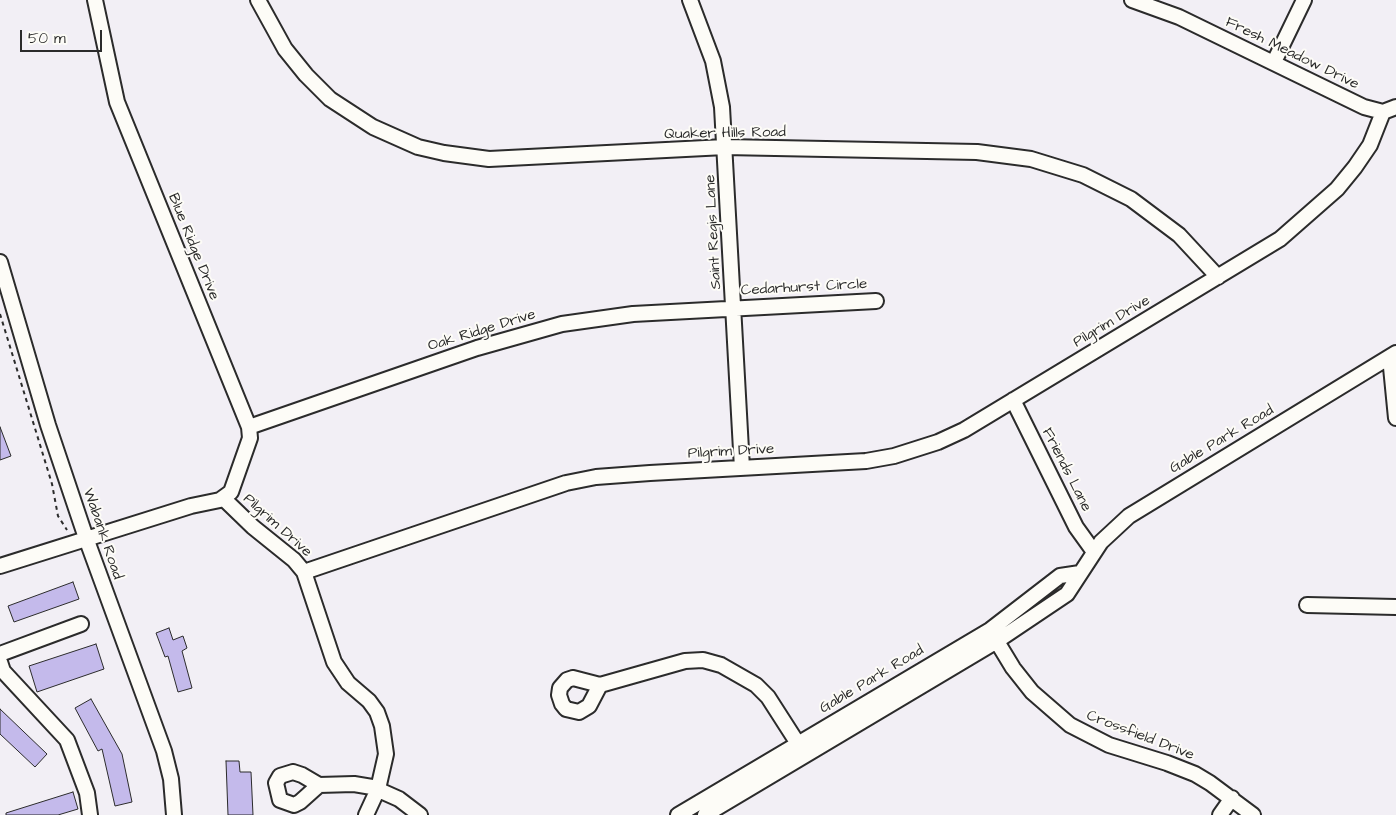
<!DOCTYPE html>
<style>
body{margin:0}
#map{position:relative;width:1396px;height:815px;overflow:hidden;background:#f2eff5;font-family:"Architects Daughter",sans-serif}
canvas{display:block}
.scale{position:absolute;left:20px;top:30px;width:82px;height:22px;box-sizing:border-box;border:2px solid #2b2b2b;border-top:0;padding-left:6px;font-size:15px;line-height:18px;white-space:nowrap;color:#2b2b2b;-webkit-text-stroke:4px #fdfcf7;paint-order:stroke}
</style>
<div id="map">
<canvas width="1396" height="815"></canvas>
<div class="scale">50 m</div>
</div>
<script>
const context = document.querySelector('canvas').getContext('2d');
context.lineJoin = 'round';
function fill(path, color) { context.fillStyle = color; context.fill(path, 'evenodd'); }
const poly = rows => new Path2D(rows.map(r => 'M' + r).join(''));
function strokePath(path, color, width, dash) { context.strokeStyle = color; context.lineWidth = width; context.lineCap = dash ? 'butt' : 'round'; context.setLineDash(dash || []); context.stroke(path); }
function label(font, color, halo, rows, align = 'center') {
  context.font = font + ' "Architects Daughter",sans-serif'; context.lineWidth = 4; context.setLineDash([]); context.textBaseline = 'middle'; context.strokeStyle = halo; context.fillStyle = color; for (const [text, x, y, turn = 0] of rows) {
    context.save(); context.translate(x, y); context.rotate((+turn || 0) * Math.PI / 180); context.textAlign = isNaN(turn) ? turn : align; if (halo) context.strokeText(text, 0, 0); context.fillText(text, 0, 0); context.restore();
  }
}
const building = poly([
 [0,427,11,456,0,460,0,427],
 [73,582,79,599,14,622,8,606,73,582],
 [169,628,173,640,183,636,187,648,182,651,192,688,178,692,168,656,165,657,156,633,169,628],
 [96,644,104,669,37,692,29,666,96,644],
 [91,699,122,754,132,802,115,806,102,749,98,751,75,708,91,699],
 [0,709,47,754,35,767,0,734,0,709],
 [226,761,239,761,240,772,251,772,253,815,228,815,226,761],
 [73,792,78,809,58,815,6,815,6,813,73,792]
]);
fill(building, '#c4baeb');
strokePath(building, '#2b2b2b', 1);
const minor = poly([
 [258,0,285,49,306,75,330,99,373,127,418,147,444,153,489,159,725,147,977,152,1031,159,1083,175,1131,199,1179,235,1218,277],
 [690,0,713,61,722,107,742,468],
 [1132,0,1179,17,1364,107,1383,112],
 [1274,62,1304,0],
 [0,262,48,425,86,538,164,751,171,779,174,815],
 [1390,357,1396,418],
 [1013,400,1076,527,1094,552],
 [249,427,477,348,562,324,633,314,876,301],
 [223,498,253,527,294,560,304,572,334,662,348,683,369,701,377,712,382,726,386,754,378,789,366,815],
 [0,566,191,506,220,500,231,492,250,438,249,427,117,102,95,0],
 [304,572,566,483,596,477,650,473,866,461,894,456,938,442,964,430,1280,239,1337,189,1355,167,1370,145,1383,112,1396,107],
 [1307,605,1396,607],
 [993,635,1013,668,1032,692,1070,725,1109,745,1167,763,1195,774,1210,783,1253,815],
 [0,654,81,624],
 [0,662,3,671,67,740,87,793,90,815],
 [573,678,600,685,589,706,579,712,566,709,562,704,559,695,560,688,567,680,573,678],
 [600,685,685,661,703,660,721,665,756,685,768,697,802,750],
 [293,772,302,775,319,785,300,802,294,805,280,800,276,783,280,776,293,772],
 [319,785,354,784,372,787,399,799,420,815],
 [678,815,990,630,1060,576,1080,573],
 [705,815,997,641,1067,594,1101,542,1129,516,1396,353],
 [1220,815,1232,798]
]);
strokePath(minor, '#2b2b2b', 18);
strokePath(poly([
 [0,314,52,484,58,516,67,530]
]), '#2b2b2b', 2, [4, 4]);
strokePath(minor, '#fdfcf7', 14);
label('15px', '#2b2b2b', '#fdfcf7', [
 ["Fresh Meadow Drive",1292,54,26],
 ["Quaker Hills Road",725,134,-1],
 ["Saint Regis Lane",714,232,-93],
 ["Blue Ridge Drive",193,247,68],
 ["Cedarhurst Circle",804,288,-3],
 ["Pilgrim Drive",1112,322,-31],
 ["Oak Ridge Drive",482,331,-17],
 ["Gable Park Road",1222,440,-31],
 ["Pilgrim Drive",731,452,-3],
 ["Friends Lane",1066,470,63],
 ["Pilgrim Drive",277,526,42],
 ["Wabank Road",102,534,71],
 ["Gable Park Road",872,680,-31],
 ["Crossfield Drive",1140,736,21]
]);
</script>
